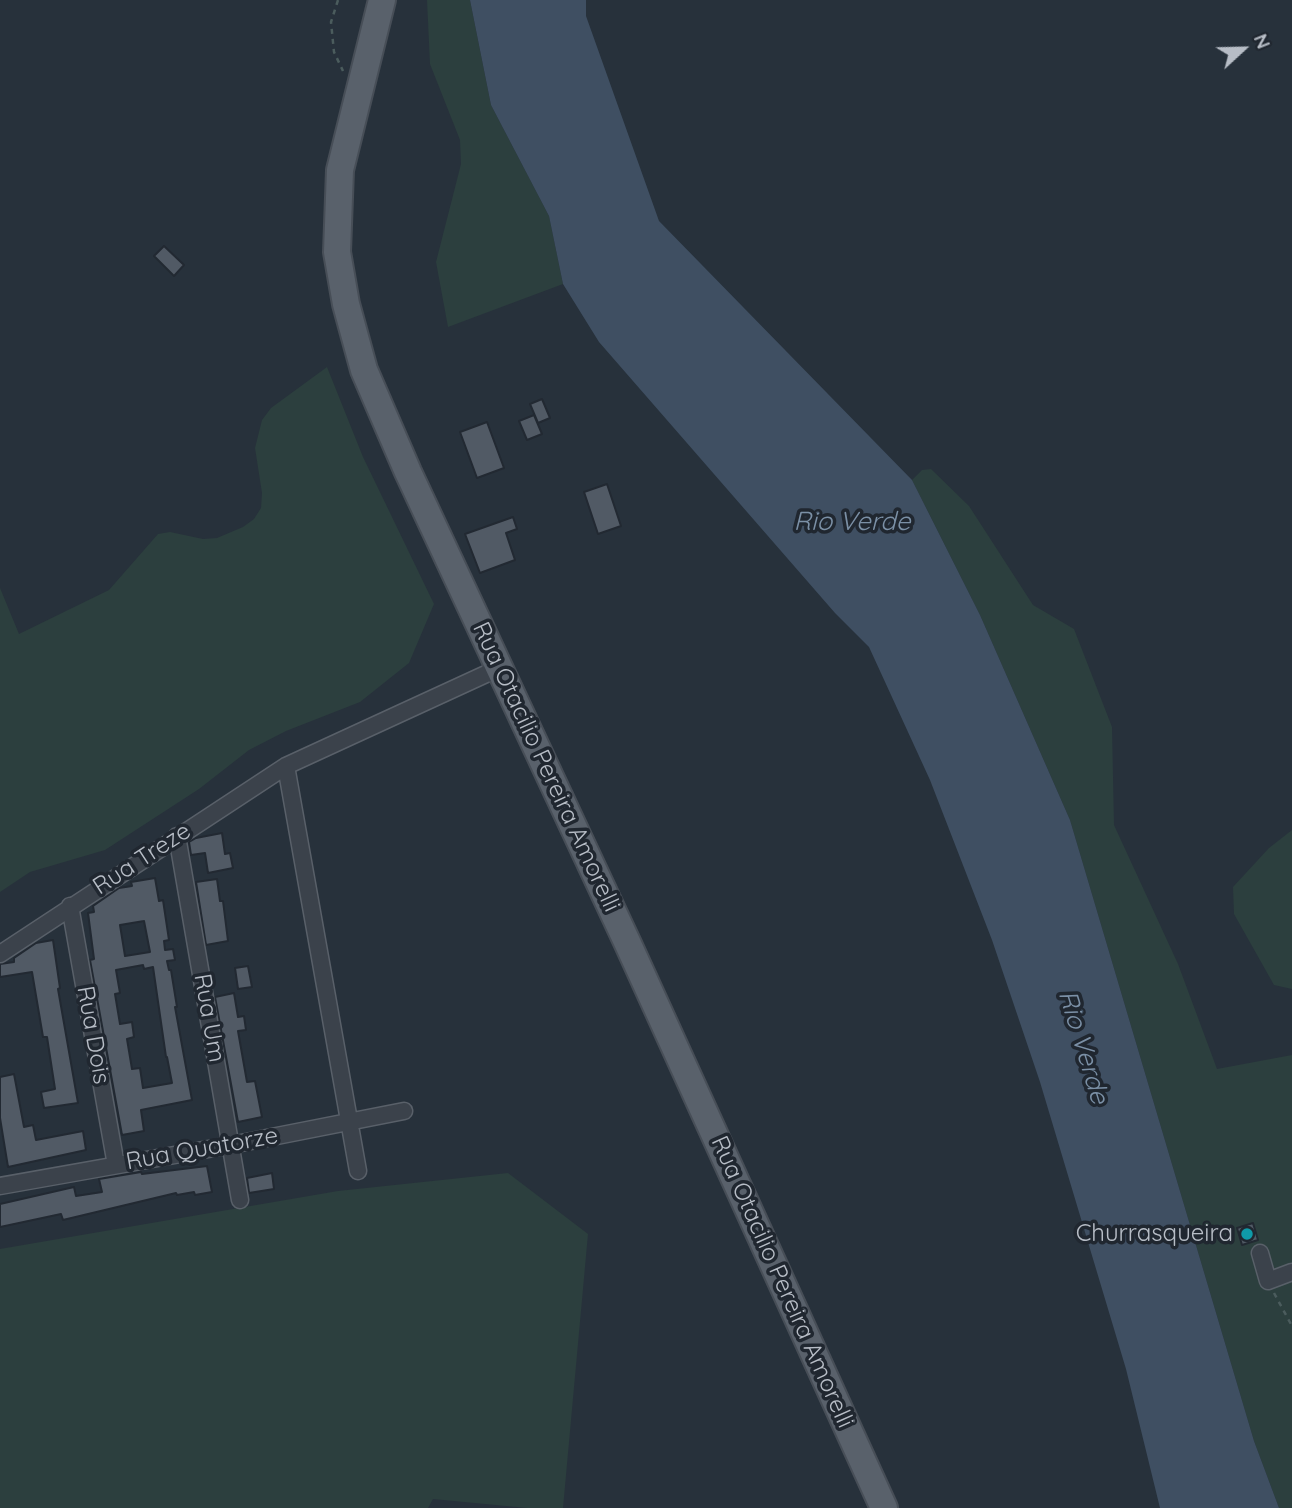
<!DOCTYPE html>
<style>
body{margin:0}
#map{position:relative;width:1292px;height:1508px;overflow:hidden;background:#27313b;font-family:Quicksand,sans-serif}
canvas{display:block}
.north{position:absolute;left:1208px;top:14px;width:70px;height:70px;-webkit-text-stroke:5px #202730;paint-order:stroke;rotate:68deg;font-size:19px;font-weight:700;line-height:28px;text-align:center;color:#b7bdc6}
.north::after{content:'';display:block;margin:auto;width:24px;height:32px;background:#b7bdc6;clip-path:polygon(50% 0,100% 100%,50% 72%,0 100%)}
</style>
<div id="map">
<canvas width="1292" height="1508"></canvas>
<div class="north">N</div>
</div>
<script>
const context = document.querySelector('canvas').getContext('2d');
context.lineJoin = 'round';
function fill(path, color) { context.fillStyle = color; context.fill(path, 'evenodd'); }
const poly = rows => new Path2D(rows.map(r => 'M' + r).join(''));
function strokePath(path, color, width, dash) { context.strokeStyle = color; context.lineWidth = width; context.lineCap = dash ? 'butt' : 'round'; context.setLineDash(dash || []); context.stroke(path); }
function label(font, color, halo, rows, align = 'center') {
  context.font = font + ' Quicksand,sans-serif'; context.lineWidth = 7; context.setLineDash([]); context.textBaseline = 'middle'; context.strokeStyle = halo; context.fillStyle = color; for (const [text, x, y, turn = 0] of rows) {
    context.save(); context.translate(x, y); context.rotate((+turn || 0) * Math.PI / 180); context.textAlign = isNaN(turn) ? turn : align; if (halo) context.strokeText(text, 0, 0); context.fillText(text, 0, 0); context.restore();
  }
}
fill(poly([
 [427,0,470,0,491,105,549,216,563,284,448,327,436,262,461,164,460,140,430,64],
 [327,367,363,457,434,604,409,663,360,702,286,731,249,750,199,789,105,850,30,872,0,892,0,588,19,634,109,590,158,534,170,532,203,539,217,538,243,527,254,519,261,508,262,493,255,448,262,420,271,408],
 [931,469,969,506,1033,605,1074,629,1112,727,1114,825,1178,964,1217,1069,1292,1055,1292,1508,1279,1508,1254,1441,1070,820,980,615,912,480,922,470],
 [1292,830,1292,989,1274,985,1234,914,1233,887,1269,848],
 [508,1173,588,1234,563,1508,527,1508,433,1499,428,1508,0,1508,0,1249,338,1191]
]), '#2c3f3e');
fill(poly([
 [470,0,586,0,586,16,659,221,912,480,980,615,1070,820,1254,1441,1279,1508,1160,1508,1126,1369,1040,1082,992,940,930,780,869,647,835,613,599,342,563,284,549,216,491,105]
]), '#3f4f62');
const building = poly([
 [164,246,184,265,174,276,154,256,164,246],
 [542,399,550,418,538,423,530,404,542,399],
 [534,415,542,434,527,440,519,421,534,415],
 [487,422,504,468,477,478,460,432,487,422],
 [607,484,621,526,598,534,584,492,607,484],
 [513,517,517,529,506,533,515,560,480,573,465,534,513,517],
 [222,833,225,854,230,853,233,868,208,873,205,853,191,855,189,842,196,838,222,833],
 [155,878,159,901,163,900,169,940,164,941,165,950,173,949,175,960,167,961,169,970,171,970,177,1007,175,1007,192,1100,141,1110,144,1131,122,1135,90,960,94,959,88,913,94,912,93,906,119,888,132,886,131,882,155,878],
 [144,921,150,952,125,956,120,925,144,921],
 [143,965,144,969,153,967,166,1057,167,1057,172,1083,143,1088,140,1068,132,1069,127,1039,134,1037,132,1022,120,1024,115,994,120,993,116,970,143,965],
 [217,879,220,901,223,901,228,941,206,945,196,882,217,879],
 [53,940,60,988,58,989,78,1103,44,1108,41,1092,55,1089,47,1037,43,1037,32,972,0,977,0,964,14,962,14,958,36,943,53,940],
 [248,966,252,987,238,989,235,968,248,966],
 [234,993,238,1017,244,1016,246,1030,238,1031,247,1082,255,1081,262,1117,238,1122,215,997,234,993],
 [14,1074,24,1127,33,1125,36,1140,83,1131,86,1150,8,1167,0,1118,0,1077,14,1074],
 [207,1166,212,1192,195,1195,194,1192,177,1195,176,1193,63,1220,61,1214,0,1227,0,1204,74,1187,76,1196,102,1192,99,1179,141,1172,142,1174,207,1166],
 [272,1173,274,1189,249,1193,247,1178,272,1173],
 [1253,1223,1258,1240,1242,1245,1237,1228,1253,1223]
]);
fill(building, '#515a65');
strokePath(building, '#222932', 2);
const street = poly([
 [286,766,358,1171],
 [177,836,240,1200],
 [70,906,116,1165],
 [0,954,286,766,499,668],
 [0,1186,231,1145,404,1111],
 [1260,1253,1268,1281,1292,1272]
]);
const primary = poly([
 [382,0,340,170,337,252,346,304,364,370,408,472,628,944,884,1508]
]);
strokePath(street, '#596069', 19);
strokePath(primary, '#474e57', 30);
strokePath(poly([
 [338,0,331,22,334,52,343,71],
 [1274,1293,1292,1326]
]), '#4b5c5d', 2.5, [5, 5]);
strokePath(street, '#3b424b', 16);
strokePath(primary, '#59616b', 26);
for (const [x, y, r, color] of [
 [1247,1234,7,"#0f9aa8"]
]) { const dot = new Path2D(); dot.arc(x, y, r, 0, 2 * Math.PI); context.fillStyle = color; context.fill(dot); strokePath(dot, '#202730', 2.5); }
label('24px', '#b7bdc6', '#202730', [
 ["Rua Otacilio Pereira Amorelli",546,767,65],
 ["Rua Treze",142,859,-33],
 ["Rua Um",209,1018,80],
 ["Rua Dois",93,1035,80],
 ["Rua Quatorze",202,1149,-10],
 ["Rua Otacilio Pereira Amorelli",782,1282,66]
]);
label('24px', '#b7bdc6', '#202730', [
 ["Churrasqueira",1233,1234]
], 'right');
label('italic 26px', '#7b90a6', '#202730', [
 ["Rio Verde",852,522],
 ["Rio Verde",1083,1047,73]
]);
</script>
